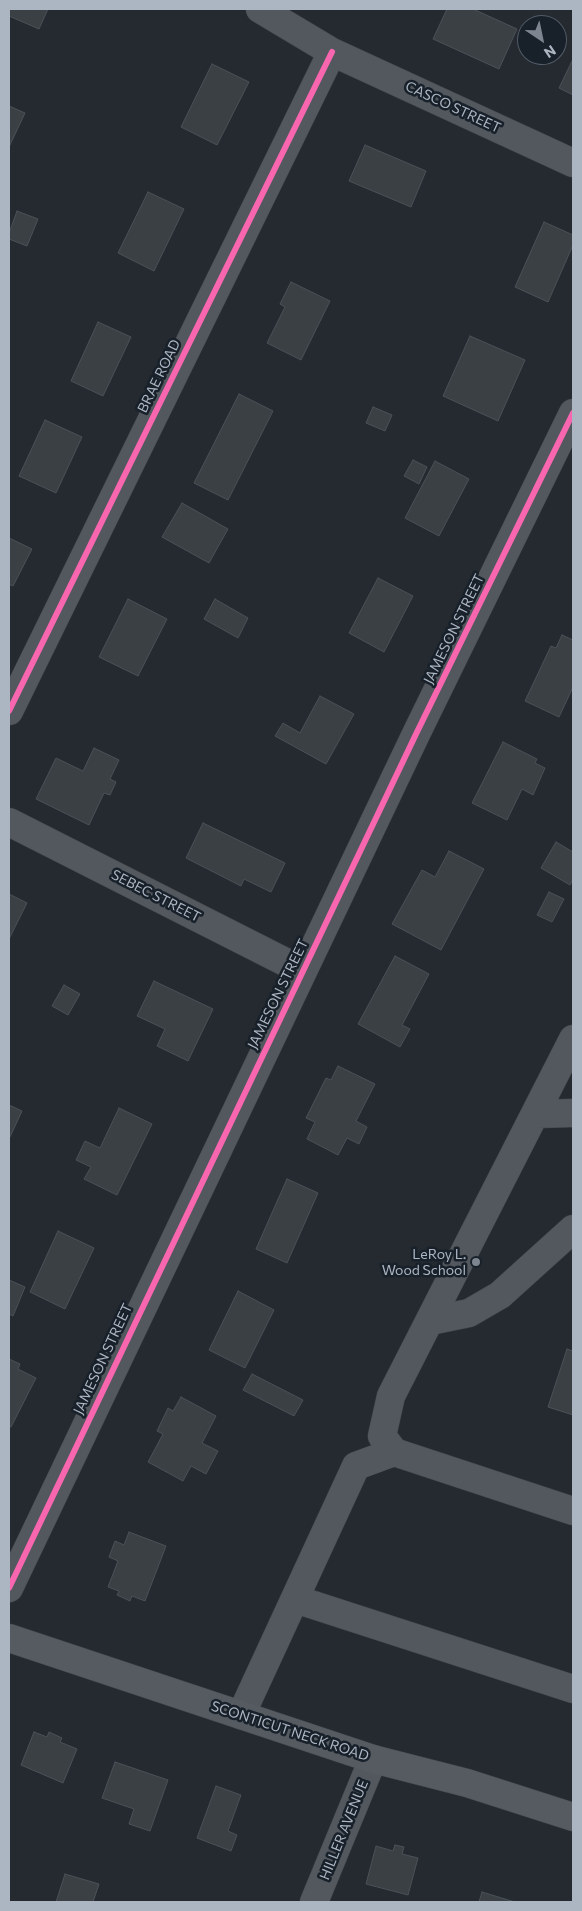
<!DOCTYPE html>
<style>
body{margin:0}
#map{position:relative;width:582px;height:1911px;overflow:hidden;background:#242a30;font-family:Commissioner,sans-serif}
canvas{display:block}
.frame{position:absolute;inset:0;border:10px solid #acb6c3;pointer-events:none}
.north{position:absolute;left:517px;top:15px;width:50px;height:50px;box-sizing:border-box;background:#18202a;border:1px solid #535c67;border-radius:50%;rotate:146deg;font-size:14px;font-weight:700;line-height:20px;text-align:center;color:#acb6c3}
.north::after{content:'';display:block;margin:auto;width:18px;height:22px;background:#7c8590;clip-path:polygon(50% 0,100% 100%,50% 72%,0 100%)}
</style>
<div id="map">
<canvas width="582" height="1911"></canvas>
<div class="frame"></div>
<div class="north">N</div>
</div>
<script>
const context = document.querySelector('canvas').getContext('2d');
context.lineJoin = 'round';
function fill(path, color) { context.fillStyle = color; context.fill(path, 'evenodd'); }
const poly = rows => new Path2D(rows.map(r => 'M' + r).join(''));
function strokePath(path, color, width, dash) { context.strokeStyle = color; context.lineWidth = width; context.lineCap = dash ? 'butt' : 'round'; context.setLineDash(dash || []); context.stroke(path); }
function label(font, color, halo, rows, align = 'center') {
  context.font = font + ' Commissioner,sans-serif'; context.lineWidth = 5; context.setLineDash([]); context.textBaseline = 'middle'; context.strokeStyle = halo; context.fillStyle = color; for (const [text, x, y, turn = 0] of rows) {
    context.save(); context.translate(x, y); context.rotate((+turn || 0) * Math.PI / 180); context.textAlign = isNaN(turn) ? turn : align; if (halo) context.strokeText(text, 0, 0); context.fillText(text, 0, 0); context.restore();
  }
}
const building = poly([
 [9,9,48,9,39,29,9,16,9,9],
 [447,9,473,9,517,29,499,69,433,39,447,9],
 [573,59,573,95,559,88,573,59],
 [212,64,249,82,217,145,181,127,212,64],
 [9,106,25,113,9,147,9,106],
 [365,145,426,171,411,207,349,181,365,145],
 [148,192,184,209,154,271,118,253,148,192],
 [17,211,38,219,27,246,9,239,9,233,17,211],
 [544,222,573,235,573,245,548,302,515,287,544,222],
 [291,282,330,301,301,360,267,343,285,307,280,304,291,282],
 [98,322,131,337,103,396,71,381,98,322],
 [470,336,525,360,498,421,443,396,470,336],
 [239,394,273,411,228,500,194,483,239,394],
 [373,407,392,415,385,431,366,423,373,407],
 [45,420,82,437,56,493,19,476,45,420],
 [413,460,427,467,419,484,404,476,413,460],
 [435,461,469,479,439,536,405,518,435,461],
 [182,503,228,529,209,563,162,537,182,503],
 [9,538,32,549,13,586,9,584,9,538],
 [378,578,413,596,384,652,349,633,378,578],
 [128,599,167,619,138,676,99,657,128,599],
 [215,599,248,618,238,638,204,619,215,599],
 [562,635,573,640,573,687,559,717,525,701,551,646,556,648,562,635],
 [320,696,354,714,326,764,275,736,283,723,300,733,320,696],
 [503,742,537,759,535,763,545,768,533,795,522,789,507,820,472,803,503,742],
 [94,748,119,760,110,779,116,782,110,795,104,793,89,825,36,799,56,758,83,771,94,748],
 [203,823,285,863,271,892,244,879,241,886,186,858,203,823],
 [556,842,573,852,573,879,570,885,541,868,556,842],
 [449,851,484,869,441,950,392,924,422,870,435,877,449,851],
 [549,892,564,899,552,922,537,915,549,892],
 [9,894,27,903,9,939,9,894],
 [395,956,429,974,402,1025,410,1029,400,1047,358,1024,395,956],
 [154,981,213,1009,188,1061,157,1046,165,1029,137,1016,154,981],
 [64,985,80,994,68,1015,52,1006,64,985],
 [338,1066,375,1084,356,1121,367,1127,359,1144,347,1138,338,1155,307,1139,315,1122,306,1118,326,1078,331,1080,338,1066],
 [9,1105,22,1111,10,1137,9,1137,9,1105],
 [119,1108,152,1124,117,1195,84,1179,91,1167,76,1160,85,1141,100,1148,119,1108],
 [287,1179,318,1193,287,1263,256,1249,287,1179],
 [58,1231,94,1248,65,1309,30,1292,58,1231],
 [9,1280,25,1287,13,1316,9,1314,9,1280],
 [238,1291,274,1310,245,1368,209,1350,238,1291],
 [567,1349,573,1351,573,1415,548,1407,567,1349],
 [9,1359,20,1364,18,1369,36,1378,11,1427,9,1426,9,1359],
 [252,1374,303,1400,294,1416,243,1390,252,1374],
 [181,1397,216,1416,202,1443,218,1451,206,1474,191,1466,183,1481,148,1462,163,1434,157,1431,168,1408,173,1411,181,1397],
 [129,1532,166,1546,145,1601,132,1596,130,1601,117,1595,119,1591,108,1587,118,1561,109,1557,115,1541,124,1545,129,1532],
 [34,1732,47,1737,49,1732,62,1738,60,1742,77,1749,63,1783,21,1765,34,1732],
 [115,1762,168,1780,150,1831,129,1824,134,1809,102,1798,115,1762],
 [216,1786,241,1795,228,1831,237,1835,231,1851,197,1838,216,1786],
 [395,1845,404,1847,402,1854,418,1858,408,1895,366,1884,376,1846,393,1851,395,1845],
 [65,1874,99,1884,93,1902,56,1902,65,1874],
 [482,1892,515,1902,479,1902,482,1892]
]);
fill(building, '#3b4045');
strokePath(building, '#4b5158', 1);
const minor = poly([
 [260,9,332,52,573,163],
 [9,711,332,52],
 [9,822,303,971],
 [535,1114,573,1113],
 [430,1321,469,1313,500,1295,573,1229],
 [394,1452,382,1436,391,1396,573,1039],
 [9,1588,417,732,573,413],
 [295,1599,573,1689],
 [241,1715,356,1466,394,1452,573,1511],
 [314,1902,373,1759]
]);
const major = poly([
 [9,1638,373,1759,467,1783,573,1817]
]);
strokePath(minor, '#404549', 29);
strokePath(major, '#41464d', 29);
strokePath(minor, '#53585e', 28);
strokePath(major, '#555b61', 28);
strokePath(poly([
 [9,711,332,52],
 [9,1588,417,732,573,413]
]), '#f766af', 6);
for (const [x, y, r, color] of [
 [476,1262,5,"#7c8590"]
]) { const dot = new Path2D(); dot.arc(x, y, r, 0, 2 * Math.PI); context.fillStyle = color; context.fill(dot); strokePath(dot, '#18202a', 2); }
label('14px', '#acb6c3', '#18202a', [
 ["CASCO STREET",453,107,25],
 ["BRAE ROAD",159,376,-64],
 ["JAMESON STREET",454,629,-64],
 ["SEBEC STREET",156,896,27],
 ["JAMESON STREET",278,994,-64],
 ["JAMESON STREET",103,1359,-65],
 ["SCONTICUT NECK ROAD",290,1731,18],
 ["HILLER AVENUE",344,1830,-68]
]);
label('14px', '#acb6c3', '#18202a', [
 ["LeRoy L.",466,1254],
 ["Wood School",466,1270]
], 'right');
</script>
